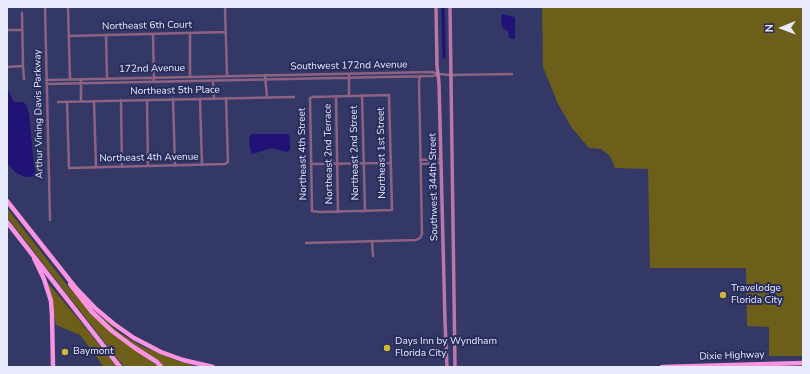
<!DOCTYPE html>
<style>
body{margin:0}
#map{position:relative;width:810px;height:374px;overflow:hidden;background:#333867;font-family:"Nunito Sans",sans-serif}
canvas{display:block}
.frame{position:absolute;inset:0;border:8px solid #e8ebfd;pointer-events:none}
.north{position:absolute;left:762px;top:8px;width:40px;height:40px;-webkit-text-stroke:3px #292d5b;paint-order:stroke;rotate:269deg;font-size:11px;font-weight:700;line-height:16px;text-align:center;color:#e8ebfd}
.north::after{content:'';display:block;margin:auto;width:14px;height:18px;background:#e8ebfd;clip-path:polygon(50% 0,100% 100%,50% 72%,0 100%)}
</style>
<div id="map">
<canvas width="810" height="374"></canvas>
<div class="frame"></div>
<div class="north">N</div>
</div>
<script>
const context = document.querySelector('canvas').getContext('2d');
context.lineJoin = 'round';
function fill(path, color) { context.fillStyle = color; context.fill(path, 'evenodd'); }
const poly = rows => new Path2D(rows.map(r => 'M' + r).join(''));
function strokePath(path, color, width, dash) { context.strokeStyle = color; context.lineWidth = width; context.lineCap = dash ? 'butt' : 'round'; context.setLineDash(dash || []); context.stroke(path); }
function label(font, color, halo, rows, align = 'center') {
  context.font = font + ' "Nunito Sans",sans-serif'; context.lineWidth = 4; context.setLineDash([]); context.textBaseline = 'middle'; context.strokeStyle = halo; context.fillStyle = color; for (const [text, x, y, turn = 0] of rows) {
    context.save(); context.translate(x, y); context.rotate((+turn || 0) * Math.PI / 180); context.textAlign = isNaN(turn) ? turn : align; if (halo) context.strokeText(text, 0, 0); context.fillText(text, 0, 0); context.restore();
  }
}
fill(poly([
 [542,7,803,7,803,356,769,356,769,327,747,326,746,268,650,268,648,169,615,168,610,156,601,149,589,148,572,128,558,104,543,67],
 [7,208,70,289,99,321,159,367,124,367,7,217],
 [47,282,75,315,117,367,104,367,80,335,56,325,52,297],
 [99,315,120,333,141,346,178,361,198,367,163,367,158,361,114,331,99,317]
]), '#6d5f1a');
fill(poly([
 [502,14,515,17,515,38,512,39,509,38,508,31,502,28,501,16],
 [7,91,9,92,14,102,22,102,26,104,29,113,35,174,32,177,26,177,16,173,7,163],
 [251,134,288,134,290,137,290,150,287,152,272,148,252,154,250,149,249,137]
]), '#211376');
strokePath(poly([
 [443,7,444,57]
]), '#211376', 3.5);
strokePath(poly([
 [45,7,50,220],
 [68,7,70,79],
 [225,7,227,76],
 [7,30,22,30],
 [190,33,190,76],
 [153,34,154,82],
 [106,35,107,78],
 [69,36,226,32],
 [23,66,24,79],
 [7,67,23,66,22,13],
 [265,75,267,97],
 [349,76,349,96],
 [46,80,432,72,438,74,450,75,512,74],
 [213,81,214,98],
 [47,84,432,76,438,75],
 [362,95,365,211],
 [389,95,392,210,319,212,312,211,310,98,312,97,389,95],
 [336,96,338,212],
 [173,99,175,166],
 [200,99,202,165],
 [121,100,122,167],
 [147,100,148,166],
 [81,101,81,79],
 [94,101,96,167],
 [58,102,294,97],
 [67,102,69,168,225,164,228,162,226,98],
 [420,160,441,159],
 [311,164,390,163],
 [421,164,441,163],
 [372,241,373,256],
 [306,243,416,240,420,238,422,234,419,82,420,76]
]), '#8e6382', 2.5);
strokePath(poly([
 [436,7,437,66,439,83,445,322,447,367],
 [450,7,455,367]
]), '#ba77a8', 3.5);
strokePath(poly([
 [7,201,75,287,96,309,114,324,134,338,161,352,183,360,213,367],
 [7,222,120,367],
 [34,258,44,279,51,301,52,315,53,367],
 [70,284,92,312,112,331,135,348,157,362,161,367],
 [662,367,803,363]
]), '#fa93e0', 4.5);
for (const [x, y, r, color] of [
 [723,295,4,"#d2b736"],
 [387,348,4,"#d2b736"],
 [65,352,4,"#d2b736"]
]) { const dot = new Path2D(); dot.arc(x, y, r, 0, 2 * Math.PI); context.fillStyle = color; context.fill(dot); strokePath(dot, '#292d5b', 1.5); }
label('10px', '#e8ebfd', '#292d5b', [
 ["Northeast 6th Court",147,26,-1],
 ["Southwest 172nd Avenue",349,66,-1],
 ["172nd Avenue",152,69,-1],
 ["Northeast 5th Place",175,91,-1],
 ["Arthur Vining Davis Parkway",39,114,-91],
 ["Northeast 2nd Street",355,153,-91],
 ["Northeast 1st Street",382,153,-91],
 ["Northeast 4th Street",303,154,-91],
 ["Northeast 2nd Terrace",329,154,-91],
 ["Northeast 4th Avenue",149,158,-1],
 ["Southwest 344th Street",434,187,-91],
 ["Dixie Highway",732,356,-2]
]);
label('10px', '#e8ebfd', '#292d5b', [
 ["Travelodge",731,289],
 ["Florida City",731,301],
 ["Days Inn by Wyndham",395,342],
 ["Florida City",395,354],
 ["Baymont",73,352]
], 'left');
</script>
